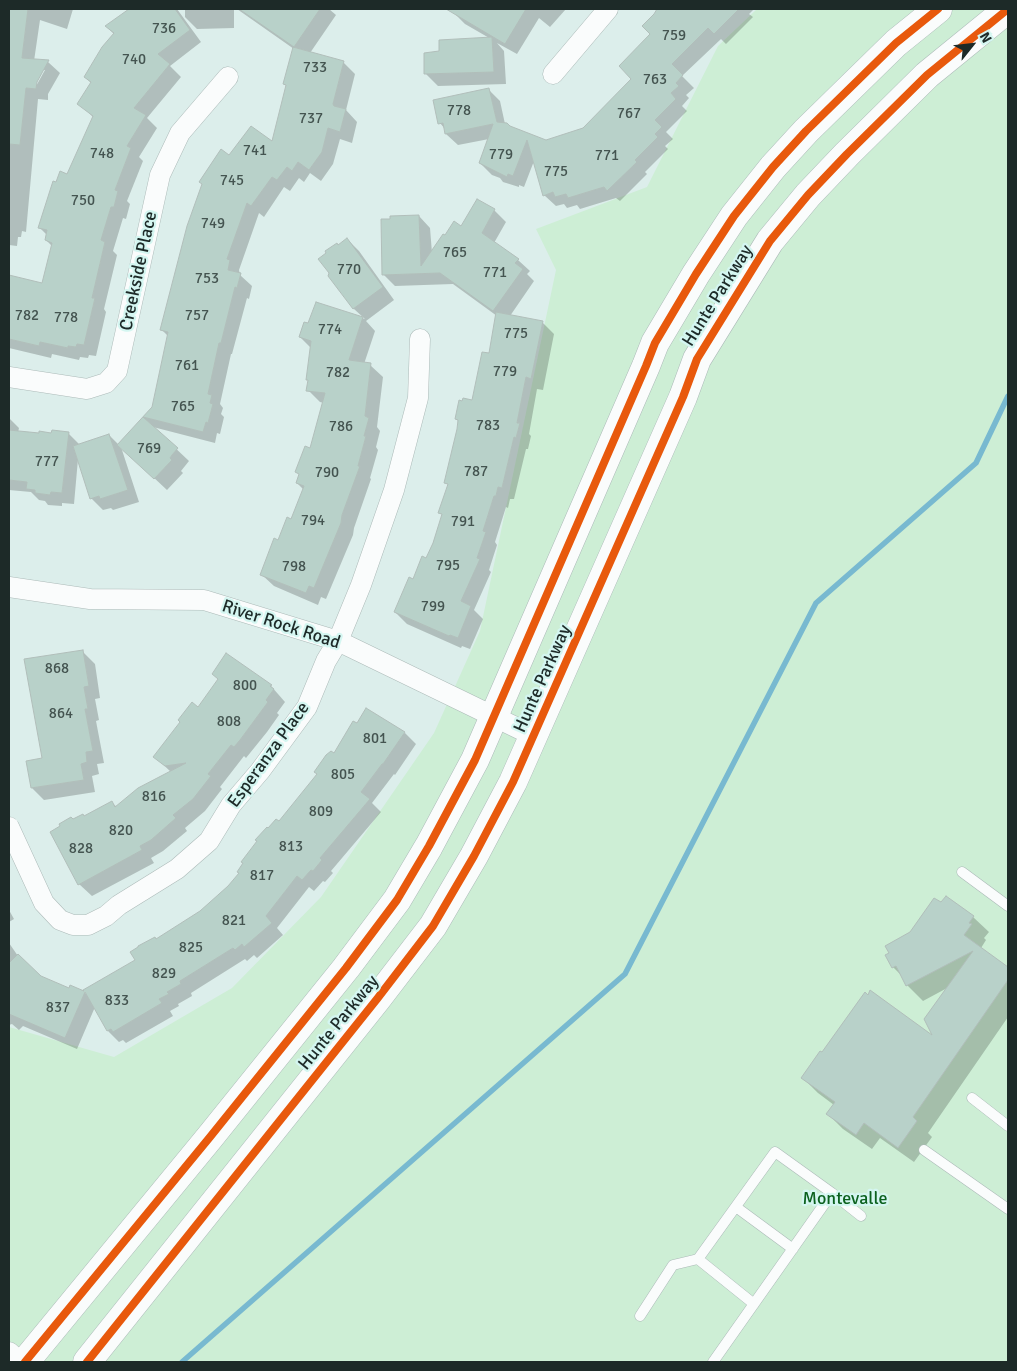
<!DOCTYPE html>
<style>
body{margin:0}
#map{position:relative;width:1017px;height:1371px;overflow:hidden;background:#dceeeb;font-family:Signika,sans-serif}
canvas{display:block}
.frame{position:absolute;inset:0;border:10px solid #1d2a28;pointer-events:none}
.north{position:absolute;left:947px;top:20px;width:50px;height:50px;-webkit-text-stroke:4px #d4f6f1;paint-order:stroke;rotate:61deg;font-size:14px;font-weight:700;line-height:20px;text-align:center;color:#1d2a28}
.north::after{content:'';display:block;margin:auto;width:18px;height:22px;background:#1d2a28;clip-path:polygon(50% 0,100% 100%,50% 72%,0 100%)}
</style>
<div id="map">
<canvas width="1017" height="1371"></canvas>
<div class="frame"></div>
<div class="north">N</div>
</div>
<script>
const context = document.querySelector('canvas').getContext('2d');
context.lineJoin = 'round';
function fill(path, color) { context.fillStyle = color; context.fill(path, 'evenodd'); }
const poly = rows => new Path2D(rows.map(r => 'M' + r).join(''));
function strokePath(path, color, width, dash) { context.strokeStyle = color; context.lineWidth = width; context.lineCap = dash ? 'butt' : 'round'; context.setLineDash(dash || []); context.stroke(path); }
function label(font, color, halo, rows, align = 'center') {
  context.font = font + ' Signika,sans-serif'; context.lineWidth = 4.5; context.setLineDash([]); context.textBaseline = 'middle'; context.strokeStyle = halo; context.fillStyle = color; for (const [text, x, y, turn = 0] of rows) {
    context.save(); context.translate(x, y); context.rotate((+turn || 0) * Math.PI / 180); context.textAlign = isNaN(turn) ? turn : align; if (halo) context.strokeText(text, 0, 0); context.fillText(text, 0, 0); context.restore();
  }
}
fill(poly([
 [757,9,1008,9,1008,1362,9,1362,9,1027,114,1057,232,988,321,897,434,733,480,631,556,270,536,229,647,187,718,46]
]), '#cdeed5');
fill(poly([
 [9,9,73,9,67,29,40,20,34,61,48,62,60,73,48,94,48,100,38,99,26,232,22,231,21,237,18,237,17,246,9,245],
 [42,70,45,70,35,88,33,87],
 [131,9,177,9,201,42,170,66,181,77,147,118,157,128,139,157,143,161,127,201,130,204,126,219,123,218,113,251,117,255,104,309,106,312,96,356,89,355,88,358,80,357,79,360,52,354,51,358,9,348,9,276,43,284,52,246,46,240,47,235,40,228,57,184,68,175,94,118,79,103,92,84,85,77,114,34,107,27],
 [185,9,234,9,234,28,197,29,185,17],
 [237,9,329,9,336,15,310,53,343,62,355,74,346,110,357,122,352,143,340,139,333,164,321,181,310,173,304,182,299,178,290,191,284,187,264,217,259,213,239,270,240,275,252,286,249,299,247,298,232,354,231,354,220,404,223,408,221,414,224,417,220,434,217,433,215,443,153,427,189,461,181,471,183,473,167,490,121,447,139,502,113,510,111,508,103,510,91,498,78,459,74,504,62,503,62,506,48,505,45,501,39,500,31,492,9,490,9,418,19,428,18,432,52,434,68,433,80,445,109,435,119,445,153,407,168,336,162,330,229,156,272,143,287,86,285,84,294,49],
 [455,9,566,9,550,27,539,18,517,54,497,43,504,51,506,84,438,86,426,74,440,52,491,39,465,24,453,12],
 [658,9,754,9,749,14,753,17,726,44,721,39,682,76,694,88,686,95,689,98,682,106,687,111,666,132,673,139,665,146,668,149,645,172,647,174,620,201,616,198,580,209,577,205,567,208,564,204,556,206,544,195,534,161,524,187,519,185,519,187,503,182,500,178,492,175,480,163,489,139,458,145,446,134,445,129,440,123,488,89,500,101,505,124,511,128,546,141,583,130,633,79,652,34,655,15],
 [477,200,494,210,506,222,494,243,518,260,530,271,527,274,534,281,510,316,542,322,554,334,543,390,537,389,529,434,531,436,528,449,526,449,514,499,510,499,508,508,506,507,495,542,497,545,489,570,491,572,474,610,483,619,470,649,462,646,461,648,407,624,395,612,427,560,443,515,440,512,449,486,446,482,458,429,459,421,456,419,473,402,490,355,497,316,453,284,395,286,383,274,419,216,430,228,432,253,445,237,462,228],
 [347,239,359,251,394,300,366,321,375,331,364,364,370,365,383,377,377,427,380,431,376,447,378,450,370,478,371,479,354,528,353,535,326,599,321,597,318,605,274,586,261,574,291,520,304,490,297,483,311,450,324,403,320,402,308,390,309,381,307,379,311,348,300,337,308,325,317,303,365,319,354,309,330,276,338,246],
 [83,652,95,664,100,698,95,699,99,720,96,721,104,763,97,764,99,774,92,776,95,792,44,800,32,788],
 [252,672,271,686,285,702,277,713,279,715,267,732,246,758,244,756,220,787,222,789,205,811,185,828,187,831,163,851,151,858,154,863,92,896,79,884,52,832,73,820,85,817,112,803,117,807,171,772,155,757,199,708,219,680,213,674],
 [405,733,416,744,395,775,394,774,372,803,381,812,331,871,333,873,325,882,323,881,314,891,309,887,277,928,283,935,257,958,254,955,247,961,245,959,191,993,192,996,178,1004,179,1006,170,1011,173,1016,126,1043,123,1040,119,1042,108,1031,95,1007,77,1049,23,1026,19,1030,12,1024,9,1025,9,943,18,956,40,977,70,990,71,987,87,994,136,961,156,940,201,912,229,887,318,775,315,772,334,755],
 [946,898,973,917,989,932,984,938,986,940,981,948,1008,968,1008,1017,928,1133,932,1137,914,1162,880,1138,872,1149,843,1129,828,1114,834,1105,818,1093,803,1078,936,1039,949,987,923,1001,907,985,902,976,893,967,911,933],
 [9,910,14,919,9,922]
]), '#0003');
strokePath(poly([
 [182,1362,625,974,816,603,976,463,1008,396]
]), '#78b9d0', 5.5);
const building = poly([
 [9,9,28,9,22,58,49,60,37,82,36,89,26,88,20,145,9,144,9,9],
 [129,9,175,9,190,30,158,54,170,64,134,108,146,115,127,146,131,148,115,190,118,191,114,207,111,207,101,240,105,242,92,298,95,298,84,345,77,344,76,347,68,346,68,348,40,342,39,346,9,339,9,275,42,283,52,243,45,240,47,230,38,228,53,181,56,182,60,171,67,174,93,116,77,104,91,82,84,77,102,47,114,33,105,26,129,9],
 [239,9,320,9,294,47,239,9],
 [446,9,526,9,505,44,446,9],
 [657,9,739,9,714,34,708,28,672,64,683,75,676,83,679,86,671,93,676,99,655,120,662,127,655,134,658,137,635,160,637,162,607,191,604,187,568,198,566,194,555,197,553,192,543,196,527,140,513,176,508,174,507,177,479,163,493,124,445,134,443,123,438,124,433,100,489,88,497,122,507,123,510,126,546,140,583,128,631,79,619,66,650,34,642,26,654,14,657,9],
 [492,37,494,72,424,74,424,53,439,51,439,40,492,37],
 [293,47,344,61,333,104,334,106,346,109,340,132,328,128,322,152,309,170,298,162,292,171,287,167,277,180,272,177,251,206,247,203,227,259,230,260,228,270,241,273,237,288,235,287,221,343,219,343,208,394,212,395,210,403,213,404,208,423,206,422,203,432,143,417,178,448,172,455,170,458,172,460,154,479,117,445,152,407,168,332,160,330,187,226,202,184,199,182,221,149,229,155,251,126,272,141,286,85,283,84,293,47],
 [477,199,495,209,482,233,519,259,515,263,523,269,493,311,440,273,382,275,381,219,390,219,390,216,419,215,421,266,443,234,445,235,454,221,461,226,477,199],
 [347,238,383,287,353,309,328,276,329,273,318,259,326,253,325,251,337,243,338,245,347,238],
 [316,302,363,317,349,360,371,363,365,416,369,418,364,436,366,436,358,466,360,466,342,515,341,523,321,571,314,588,309,586,306,593,260,575,274,538,278,540,287,517,291,519,304,486,296,483,299,474,295,472,305,446,310,448,325,393,306,391,308,380,306,380,311,341,299,337,304,322,308,323,316,302],
 [496,312,543,321,531,379,526,377,517,423,520,423,516,438,514,437,502,488,498,487,496,496,494,496,483,531,486,532,477,558,480,559,461,601,471,606,458,638,450,635,449,636,394,612,409,577,413,579,422,556,426,558,433,543,442,514,438,513,448,484,444,483,457,429,458,420,455,419,459,400,462,401,463,398,472,400,482,352,489,353,496,312],
 [9,430,39,433,39,431,51,433,52,430,69,432,62,493,51,492,50,495,35,493,35,490,26,489,27,482,9,480,9,430],
 [109,434,128,490,100,499,99,496,90,499,73,446,109,434],
 [83,650,89,686,84,687,88,709,85,709,93,751,86,752,87,762,81,764,84,780,31,788,26,761,42,758,24,659,83,650],
 [226,653,272,685,270,686,274,689,266,700,268,702,240,740,234,747,231,745,208,774,211,776,193,799,173,815,176,818,151,840,140,846,142,850,78,885,50,832,60,826,59,824,71,817,73,819,83,814,84,816,112,801,115,807,138,788,186,763,165,766,153,757,180,722,178,720,192,702,198,707,218,679,212,674,226,653],
 [366,708,405,732,383,764,382,764,361,792,370,799,320,858,322,860,313,871,311,870,302,880,297,876,266,916,272,923,244,947,242,944,235,950,233,948,180,981,181,984,167,992,169,994,159,999,162,1003,113,1032,111,1029,107,1031,85,992,65,1038,9,1014,9,963,18,954,41,976,69,988,70,985,84,991,83,990,135,960,130,952,138,947,138,946,155,937,156,939,200,911,228,886,239,873,237,872,243,863,241,862,257,841,255,840,267,827,268,828,276,819,279,821,317,774,314,772,326,755,331,751,334,753,353,721,357,723,366,708],
 [946,896,974,916,969,923,972,924,964,935,1008,967,1008,980,913,1117,917,1121,898,1148,864,1123,856,1135,826,1114,835,1102,801,1078,820,1051,822,1052,865,992,868,995,870,990,932,1035,924,1019,973,951,906,986,896,966,892,968,885,955,889,953,885,946,910,932,934,898,941,902,946,896]
]);
fill(building, '#b8d1c9');
strokePath(building, '#b1beba', 1);
const lane = poly([
 [962,872,1008,906],
 [972,1098,1008,1126],
 [924,1150,1008,1209],
 [832,1193,861,1216],
 [736,1207,793,1249],
 [698,1259,754,1304],
 [640,1316,673,1265,698,1259,775,1152,832,1193,713,1362]
]);
const street = poly([
 [553,74,608,9],
 [9,377,87,389,106,383,117,371,160,175,180,133,228,77],
 [9,587,90,599,204,600,338,641,534,736],
 [9,827,44,903,60,920,73,925,88,925,106,916,119,905,177,869,209,841,231,805,260,771,307,707,326,661,338,641,361,585,394,490,418,398,420,339],
 [9,1352,20,1362]
]);
const secondary = poly([
 [25,1362,210,1137,346,968,397,900,429,846,475,760,646,366,655,343,696,274,734,216,773,167,806,131,896,43,938,9],
 [87,1362,377,999,433,926,474,856,513,782,683,397,697,359,770,241,808,195,847,154,927,75,1008,9]
]);
strokePath(lane, '#acbab8', 11);
strokePath(street, '#acbab8', 21);
strokePath(secondary, '#acbab8', 29);
strokePath(lane, '#fafcfc', 10);
strokePath(street, '#fafcfc', 20);
strokePath(secondary, '#fafcfc', 28);
strokePath(poly([
 [25,1362,210,1137,346,968,397,900,429,846,475,760,646,366,655,343,696,274,734,216,773,167,806,131,896,43,938,9],
 [87,1362,377,999,433,926,474,856,513,782,683,397,697,359,770,241,808,195,847,154,927,75,1008,9]
]), '#e8590c', 8);
label('15px', '#445450', null, [
 ["736",164,29],
 ["759",674,36],
 ["740",134,60],
 ["733",315,68],
 ["763",655,80],
 ["778",459,111],
 ["767",629,114],
 ["737",311,119],
 ["741",255,151],
 ["748",102,154],
 ["779",501,155],
 ["771",607,156],
 ["775",556,172],
 ["745",232,181],
 ["750",83,201],
 ["749",213,224],
 ["765",455,253],
 ["770",349,270],
 ["771",495,273],
 ["753",207,279],
 ["782",27,316],
 ["757",197,316],
 ["778",66,318],
 ["774",330,330],
 ["775",516,334],
 ["761",187,366],
 ["779",505,372],
 ["782",338,373],
 ["765",183,407],
 ["783",488,426],
 ["786",341,427],
 ["769",149,449],
 ["777",47,462],
 ["787",476,472],
 ["790",327,473],
 ["794",313,521],
 ["791",463,522],
 ["795",448,566],
 ["798",294,567],
 ["799",433,607],
 ["868",57,669],
 ["800",245,686],
 ["864",61,714],
 ["808",229,722],
 ["801",375,739],
 ["805",343,775],
 ["816",154,797],
 ["809",321,812],
 ["820",121,831],
 ["813",291,847],
 ["828",81,849],
 ["817",262,876],
 ["821",234,921],
 ["825",191,948],
 ["829",164,974],
 ["833",117,1001],
 ["837",58,1008]
]);
label('18px', '#1d2a28', '#d4f6f1', [
 ["Creekside Place",139,271,-78],
 ["Hunte Parkway",718,296,-58],
 ["River Rock Road",281,625,18],
 ["Hunte Parkway",543,679,-66],
 ["Esperanza Place",269,755,-54],
 ["Hunte Parkway",339,1023,-51]
]);
label('18px', '#0b611e', '#d4f6f1', [
 ["Montevalle",845,1199]
]);
</script>
